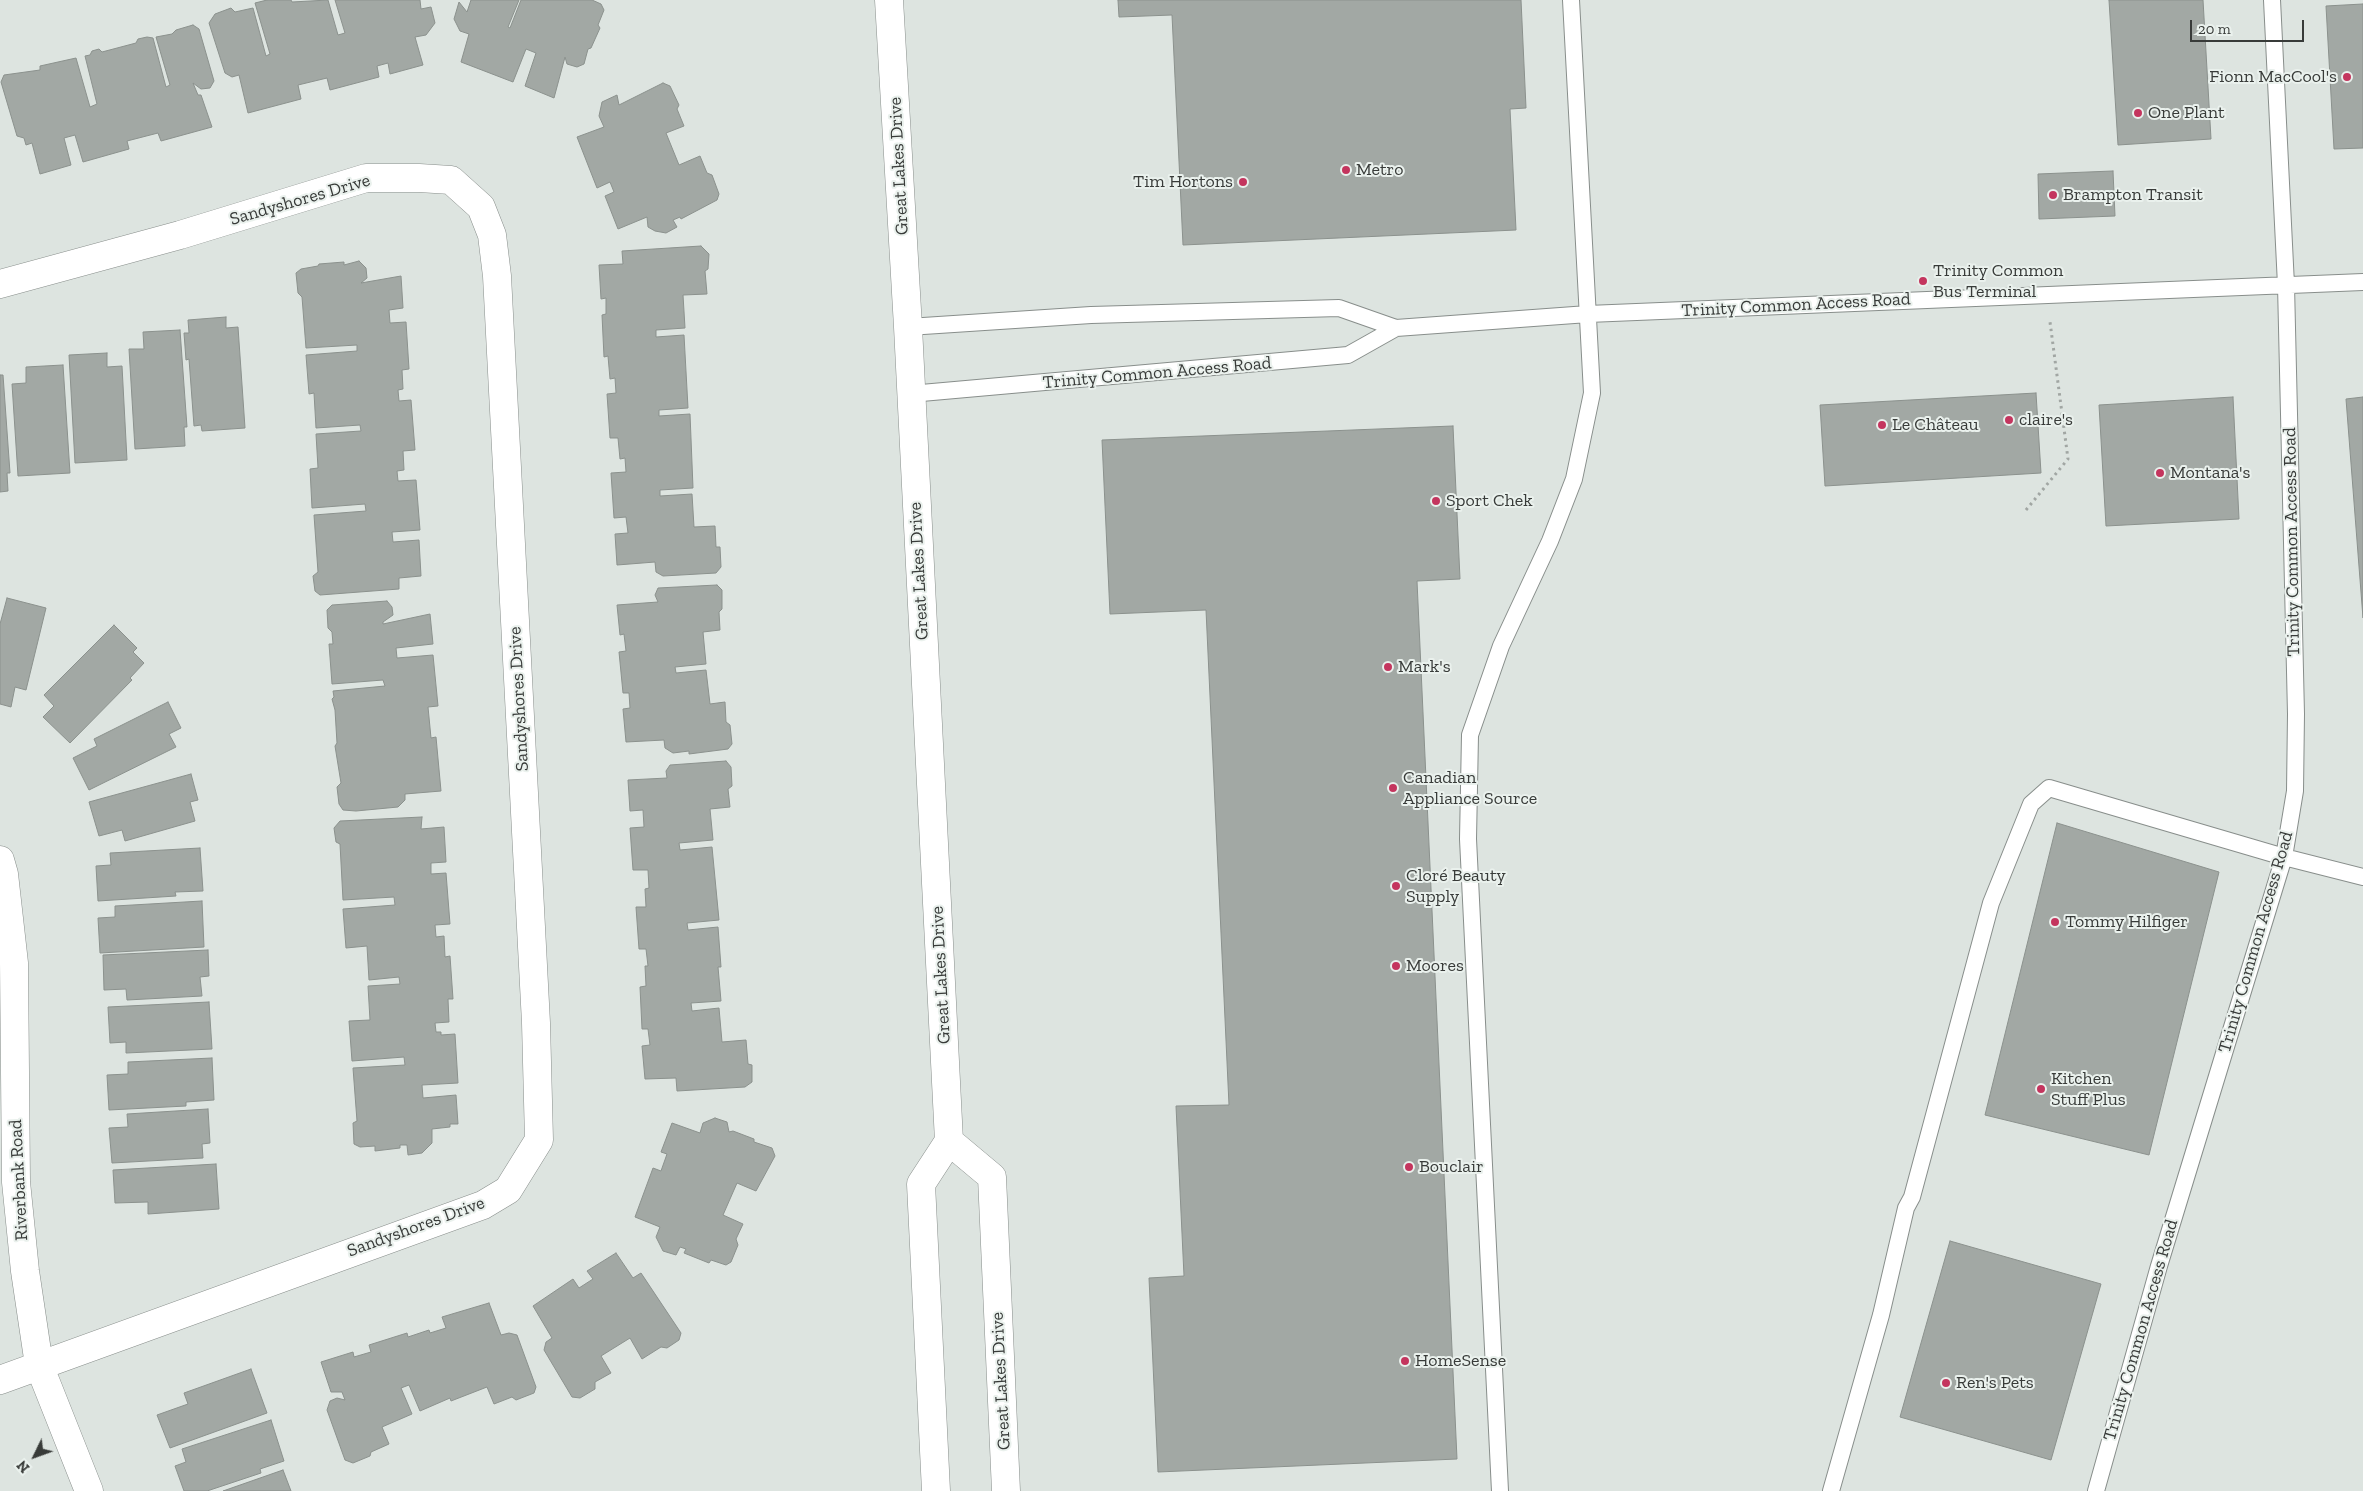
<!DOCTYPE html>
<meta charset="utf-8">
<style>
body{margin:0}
#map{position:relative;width:2363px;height:1491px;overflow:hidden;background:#dde4e0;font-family:"Zilla Slab",serif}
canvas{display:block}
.north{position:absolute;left:10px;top:1431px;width:50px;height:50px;-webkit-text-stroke:4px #eaf1ed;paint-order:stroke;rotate:228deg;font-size:14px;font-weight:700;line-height:20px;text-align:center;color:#383b39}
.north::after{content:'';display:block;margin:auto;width:18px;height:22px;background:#383b39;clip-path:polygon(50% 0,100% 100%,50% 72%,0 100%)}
.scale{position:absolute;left:2190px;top:20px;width:114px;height:22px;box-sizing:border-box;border:2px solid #383b39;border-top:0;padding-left:6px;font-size:15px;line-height:18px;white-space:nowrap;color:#383b39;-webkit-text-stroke:4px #eaf1ed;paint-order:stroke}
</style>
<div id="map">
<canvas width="2363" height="1491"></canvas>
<div class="north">N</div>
<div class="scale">20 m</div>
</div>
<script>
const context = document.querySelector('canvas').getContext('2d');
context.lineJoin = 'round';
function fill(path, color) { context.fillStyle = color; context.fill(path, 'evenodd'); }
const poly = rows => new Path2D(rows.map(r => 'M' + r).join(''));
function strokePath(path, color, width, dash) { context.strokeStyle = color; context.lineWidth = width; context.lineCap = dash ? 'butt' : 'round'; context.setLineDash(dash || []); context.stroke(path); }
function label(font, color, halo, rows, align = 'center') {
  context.font = font + ' "Zilla Slab",serif'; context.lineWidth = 4; context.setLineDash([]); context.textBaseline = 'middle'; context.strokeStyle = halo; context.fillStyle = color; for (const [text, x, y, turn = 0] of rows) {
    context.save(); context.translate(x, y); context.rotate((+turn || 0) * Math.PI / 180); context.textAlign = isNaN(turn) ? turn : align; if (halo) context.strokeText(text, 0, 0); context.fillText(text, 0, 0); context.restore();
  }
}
const building = poly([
 [267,0,291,0,292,2,328,0,338,35,345,33,335,0,420,0,421,9,431,7,435,23,426,35,415,37,423,65,390,74,388,63,377,66,379,77,330,90,327,78,298,85,301,99,248,113,239,75,232,77,225,73,209,23,215,14,231,8,235,12,253,8,266,56,270,54,255,3,267,0],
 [471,0,519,0,508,27,510,28,521,0,592,0,601,4,604,10,598,25,600,28,591,48,588,49,584,64,577,67,567,64,565,57,554,98,525,86,536,53,526,49,513,82,461,62,469,34,460,31,454,19,459,2,467,12,471,0],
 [1118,0,1521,0,1526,108,1510,109,1516,230,1183,245,1172,15,1119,17,1118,0],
 [2109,0,2203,0,2211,139,2118,145,2109,0],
 [2363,4,2363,148,2334,149,2326,6,2363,4],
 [193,25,199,29,214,81,210,88,201,89,193,83,198,95,201,95,212,127,161,141,158,133,127,141,129,149,83,162,75,135,64,138,71,165,40,174,32,143,26,145,24,138,17,136,1,82,4,75,40,70,40,66,76,58,90,107,97,104,85,56,90,55,92,51,99,49,102,52,136,43,138,39,147,37,153,38,166,87,170,85,156,37,172,34,176,30,193,25],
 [663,83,670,86,679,105,677,109,684,126,666,133,679,165,700,156,707,173,712,175,719,194,717,200,681,219,680,217,673,220,677,227,666,233,655,231,648,227,647,217,618,229,605,196,614,192,610,182,597,188,577,137,604,127,599,116,602,102,617,95,619,105,663,83],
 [2113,171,2115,216,2039,219,2038,174,2113,171],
 [701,246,709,254,708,269,705,271,707,294,683,295,685,328,656,330,656,337,684,335,688,408,659,410,659,416,690,414,693,488,660,490,660,496,692,494,694,527,715,526,716,547,720,547,721,567,716,573,663,576,656,572,655,562,617,565,615,534,628,533,626,517,614,518,611,473,626,472,625,458,620,459,618,438,610,438,607,394,616,393,615,378,610,379,608,356,604,357,602,315,606,314,606,298,601,299,599,265,623,264,622,251,701,246],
 [359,261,366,268,367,278,361,283,401,276,403,308,389,310,390,323,406,322,409,369,402,370,403,389,398,390,399,401,411,400,415,450,403,451,404,470,397,471,398,481,416,480,420,530,392,532,393,542,419,540,421,576,399,578,399,589,320,595,315,591,313,576,318,572,314,515,366,511,365,504,312,508,310,469,318,468,316,434,361,431,360,425,316,428,314,393,309,394,306,355,357,351,357,345,306,348,302,297,298,293,296,273,301,269,318,266,319,264,344,262,344,265,359,261],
 [226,317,226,328,238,327,245,428,202,431,201,425,194,426,189,359,186,360,184,333,189,333,188,320,226,317],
 [180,330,187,427,184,427,185,446,135,449,129,349,144,349,143,332,180,330],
 [107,353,107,367,122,366,127,460,75,463,69,355,107,353],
 [63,365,70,473,18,476,12,384,26,383,26,367,63,365],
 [0,375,3,375,10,473,7,473,8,491,0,492,0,375],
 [2036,393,2041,473,1825,486,1820,405,2036,393],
 [2233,397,2239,519,2106,526,2099,405,2233,397],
 [2363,397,2363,618,2346,399,2363,397],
 [1453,426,1460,579,1417,581,1457,1459,1158,1472,1149,1278,1184,1276,1176,1106,1229,1105,1206,610,1110,614,1102,440,1453,426],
 [717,585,722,590,722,609,719,612,720,630,703,632,706,664,675,667,676,673,706,670,710,704,725,702,726,722,730,725,732,744,728,749,689,754,689,751,673,753,665,748,664,740,626,742,623,709,630,708,629,693,623,693,619,652,626,651,624,634,620,635,617,605,658,602,655,595,658,588,717,585],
 [7,598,46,608,26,690,15,687,11,707,0,704,0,624,7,598],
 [387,601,392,607,393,615,383,622,383,624,430,614,433,644,396,648,397,658,433,655,438,706,428,707,431,738,436,737,441,791,405,794,405,800,398,807,356,811,343,810,339,804,337,787,341,783,335,746,337,743,335,710,332,699,334,697,333,691,385,686,383,680,332,684,329,644,333,644,332,632,328,628,327,610,332,605,387,601],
 [114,625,137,648,133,652,144,663,130,678,132,680,70,743,43,717,54,706,44,695,114,625],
 [168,702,181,728,169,734,176,747,89,790,73,758,97,746,94,739,168,702],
 [726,761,731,767,732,786,728,789,730,807,710,809,713,840,679,843,680,850,712,847,719,920,687,923,688,930,718,927,721,967,718,967,721,1001,691,1003,692,1011,719,1008,722,1042,746,1040,748,1064,752,1065,752,1082,745,1087,677,1091,676,1078,645,1079,642,1046,650,1045,648,1029,642,1029,640,987,646,986,645,966,648,966,646,949,639,949,636,907,646,907,645,889,649,888,648,870,633,870,630,828,644,827,643,810,630,811,628,780,667,778,666,771,670,765,726,761],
 [191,774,198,800,190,802,195,821,125,841,122,830,99,836,89,802,191,774],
 [422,817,421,829,444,827,446,862,431,863,431,874,446,873,450,924,435,925,436,937,444,936,445,957,450,956,453,999,448,999,449,1022,435,1023,436,1032,441,1032,441,1035,455,1034,458,1083,422,1085,423,1098,456,1095,458,1124,450,1124,450,1127,432,1129,432,1143,422,1153,408,1155,407,1145,400,1145,400,1148,375,1151,375,1146,360,1147,354,1144,353,1123,357,1121,353,1068,405,1065,404,1057,352,1061,349,1021,370,1020,368,986,400,984,399,977,369,980,367,946,346,948,343,909,395,905,394,897,343,900,340,844,336,842,334,828,340,821,422,817],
 [2057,823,2219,872,2149,1155,1985,1115,2057,823],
 [200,848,203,891,175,892,176,896,98,901,96,866,111,865,110,853,200,848],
 [202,901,204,947,100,953,98,918,115,917,115,906,202,901],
 [208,950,209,976,200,977,202,996,127,1000,126,989,104,990,103,955,208,950],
 [209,1002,212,1049,126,1053,126,1042,110,1043,108,1007,209,1002],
 [212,1058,214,1100,186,1102,186,1106,109,1110,107,1075,128,1074,128,1062,212,1058],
 [208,1109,210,1143,202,1144,203,1158,112,1163,109,1128,128,1127,127,1114,208,1109],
 [715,1118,727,1122,729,1132,733,1131,754,1139,754,1142,772,1148,775,1156,756,1191,737,1183,723,1215,743,1224,736,1239,738,1245,731,1262,726,1265,711,1260,709,1263,684,1253,686,1249,680,1247,676,1255,663,1251,656,1237,660,1227,635,1217,653,1168,661,1171,667,1154,661,1152,672,1123,700,1133,703,1123,715,1118],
 [216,1164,219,1209,148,1214,148,1202,115,1203,113,1170,216,1164],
 [1950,1241,2101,1284,2051,1460,1900,1417,1950,1241],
 [616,1253,633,1278,641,1273,681,1333,679,1340,667,1348,661,1347,642,1359,630,1338,601,1356,611,1373,595,1382,595,1389,580,1398,572,1397,544,1350,546,1342,552,1338,533,1306,573,1279,579,1288,593,1279,587,1271,616,1253],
 [489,1303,501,1335,509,1333,517,1335,536,1387,534,1393,516,1400,512,1397,494,1404,487,1387,451,1401,450,1398,420,1411,409,1385,401,1388,412,1414,382,1427,389,1444,371,1452,370,1456,353,1463,345,1460,327,1410,330,1401,337,1398,345,1400,342,1392,331,1392,321,1362,353,1352,354,1357,371,1352,369,1345,407,1333,408,1337,429,1330,430,1333,446,1328,442,1317,489,1303],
 [251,1369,267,1413,170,1448,157,1415,188,1404,184,1393,251,1369],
 [271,1420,284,1461,260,1469,261,1473,207,1491,184,1491,175,1466,186,1462,182,1449,271,1420],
 [283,1470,291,1491,223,1491,283,1470]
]);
fill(building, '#a2a8a4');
strokePath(building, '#8b918d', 1);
const service = poly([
 [908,327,1091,315,1339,308,1396,328,1588,314,2363,282],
 [910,394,1348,355,1396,328],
 [1500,1491,1468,839,1470,735,1501,646,1550,541,1574,479,1592,393,1571,0],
 [1831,1491,1881,1315,1906,1208,1912,1197,1991,903,2031,804,2049,788,2284,857,2363,877],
 [2096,1491,2159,1266,2284,857,2295,791,2296,714,2286,285,2272,0]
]);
const minor = poly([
 [0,284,180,235,366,178,419,178,451,180,481,207,492,235,497,276,536,1023,539,1140,508,1190,483,1205,0,1380],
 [0,860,4,874,14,963,16,1182,25,1271,39,1365,89,1491]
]);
const tertiary = poly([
 [889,0,908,327,949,1141,921,1184,936,1491],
 [949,1141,992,1177,1006,1491]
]);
strokePath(service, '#888e8b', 18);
strokePath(minor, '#888e8b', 29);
strokePath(tertiary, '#888e8b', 29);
strokePath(poly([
 [2026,510,2068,459,2050,322]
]), '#a1a6a3', 3, [2.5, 4]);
strokePath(service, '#fff', 16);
strokePath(minor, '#fff', 28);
strokePath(tertiary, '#fff', 28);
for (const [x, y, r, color] of [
 [2347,77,5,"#c4355e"],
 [2138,113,5,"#c4355e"],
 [1346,170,5,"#c4355e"],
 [1243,182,5,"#c4355e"],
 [2053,195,5,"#c4355e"],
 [1923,281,5,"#c4355e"],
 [2009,420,5,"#c4355e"],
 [1882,425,5,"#c4355e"],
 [2160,473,5,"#c4355e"],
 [1436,501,5,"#c4355e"],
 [1388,667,5,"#c4355e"],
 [1393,788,5,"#c4355e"],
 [1396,886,5,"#c4355e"],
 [2055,922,5,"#c4355e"],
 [1396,966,5,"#c4355e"],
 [2041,1089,5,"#c4355e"],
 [1409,1167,5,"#c4355e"],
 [1405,1361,5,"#c4355e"],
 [1946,1383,5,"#c4355e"]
]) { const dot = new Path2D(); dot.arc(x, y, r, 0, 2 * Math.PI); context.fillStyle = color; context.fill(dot); strokePath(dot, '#eaf1ed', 2); }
label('18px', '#383b39', '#eaf1ed', [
 ["Fionn MacCool's",2337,77,"right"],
 ["One Plant",2148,113],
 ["Metro",1356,170],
 ["Tim Hortons",1233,182,"right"],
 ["Brampton Transit",2063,195],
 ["Trinity Common",1933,271],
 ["Bus Terminal",1933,292],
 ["claire's",2019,420],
 ["Le Château",1892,425],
 ["Montana's",2170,473],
 ["Sport Chek",1446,501],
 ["Mark's",1398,667],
 ["Canadian",1403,778],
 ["Appliance Source",1403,799],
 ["Cloré Beauty",1406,876],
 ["Supply",1406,897],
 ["Tommy Hilfiger",2065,922],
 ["Moores",1406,966],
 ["Kitchen",2051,1079],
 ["Stuff Plus",2051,1100],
 ["Bouclair",1419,1167],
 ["HomeSense",1415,1361],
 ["Ren's Pets",1956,1383]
], 'left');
label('18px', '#383b39', '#eaf1ed', [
 ["Great Lakes Drive",899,166,-93],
 ["Sandyshores Drive",300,200,-16],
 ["Trinity Common Access Road",1796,305,-3],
 ["Trinity Common Access Road",1157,373,-5],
 ["Trinity Common Access Road",2292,542,-91],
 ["Great Lakes Drive",919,571,-93],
 ["Sandyshores Drive",519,699,-93],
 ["Trinity Common Access Road",2256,942,-74],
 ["Great Lakes Drive",941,975,-93],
 ["Riverbank Road",19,1180,-93],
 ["Sandyshores Drive",416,1227,-20],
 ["Trinity Common Access Road",2141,1330,-74],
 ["Great Lakes Drive",1001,1381,-93]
]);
</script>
